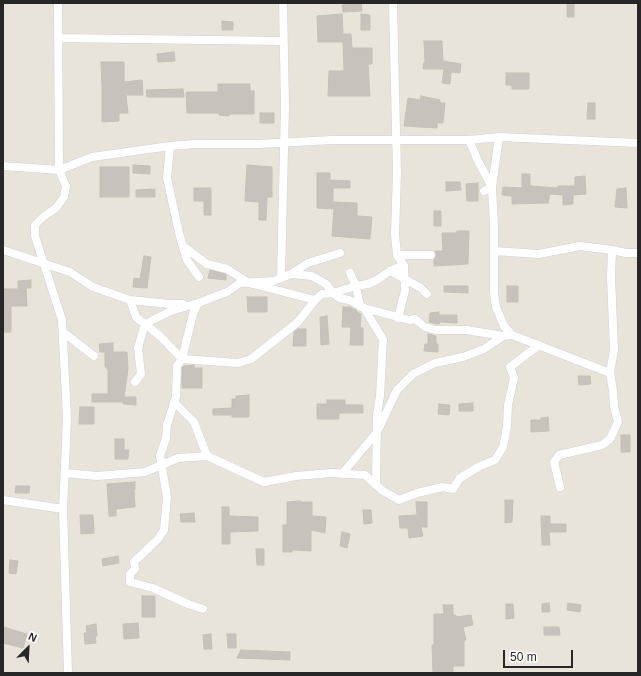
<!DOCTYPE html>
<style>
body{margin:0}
#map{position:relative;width:641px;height:676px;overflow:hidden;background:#e9e4da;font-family:Helvetica,sans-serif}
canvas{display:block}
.frame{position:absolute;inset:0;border:4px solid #272727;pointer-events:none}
.north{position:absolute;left:8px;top:628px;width:40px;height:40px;-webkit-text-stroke:3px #fff;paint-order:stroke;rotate:24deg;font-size:11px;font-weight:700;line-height:16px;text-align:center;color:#272727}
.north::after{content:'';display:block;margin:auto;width:14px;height:18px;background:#272727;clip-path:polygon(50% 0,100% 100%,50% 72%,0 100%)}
.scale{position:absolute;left:503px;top:650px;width:70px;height:18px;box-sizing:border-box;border:2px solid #272727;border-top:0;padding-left:5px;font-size:12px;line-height:14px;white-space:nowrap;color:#272727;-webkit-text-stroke:3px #fff;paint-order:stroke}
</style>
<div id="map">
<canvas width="641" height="676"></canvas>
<div class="frame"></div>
<div class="north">N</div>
<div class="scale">50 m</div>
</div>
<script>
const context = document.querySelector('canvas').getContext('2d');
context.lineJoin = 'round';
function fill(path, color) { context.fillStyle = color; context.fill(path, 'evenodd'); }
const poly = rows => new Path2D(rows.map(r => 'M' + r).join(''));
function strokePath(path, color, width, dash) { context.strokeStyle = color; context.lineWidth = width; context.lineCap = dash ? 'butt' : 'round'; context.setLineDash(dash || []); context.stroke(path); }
const building = poly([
 [361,3,362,11,343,12,342,5,361,3],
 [567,3,574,3,574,17,567,17,567,3],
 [342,14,343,34,351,34,352,48,372,48,372,64,368,64,370,96,328,96,329,71,344,71,343,42,318,42,317,16,342,14],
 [361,14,370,15,370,30,361,30,361,14],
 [222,21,233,22,233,30,222,30,222,21],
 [424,41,442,41,443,61,461,64,460,73,451,72,450,84,442,83,444,69,423,69,424,62,425,62,424,41],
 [174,52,175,61,158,62,157,54,174,52],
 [101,62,124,62,124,82,142,80,143,95,126,95,128,113,119,113,119,121,102,122,102,87,101,62],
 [506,73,529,73,529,89,512,89,512,85,506,85,506,73],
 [218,84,250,84,250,91,254,91,254,114,229,114,229,116,219,115,219,113,187,113,186,92,218,92,218,84],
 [183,89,184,97,147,97,146,90,183,89],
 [421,96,440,100,440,103,445,103,443,123,437,123,437,128,404,126,408,98,420,100,421,96],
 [588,103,595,103,595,119,587,119,588,103],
 [260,113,274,113,274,123,260,123,260,113],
 [133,165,150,166,150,174,133,173,133,165],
 [247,165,272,167,272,197,267,197,266,220,259,220,259,202,245,201,247,165],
 [100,167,129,167,129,197,100,197,100,167],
 [317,173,330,173,330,180,350,181,350,188,333,188,333,202,357,203,357,216,372,217,370,239,332,236,334,209,317,208,317,173],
 [522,174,530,174,530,186,558,188,558,186,575,186,575,177,585,176,586,194,573,195,573,204,563,205,563,195,550,194,548,203,512,204,512,196,502,195,503,187,522,188,522,174],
 [446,182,460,182,461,190,446,191,446,182],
 [478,183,478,201,467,201,466,184,478,183],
 [194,188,211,188,211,215,204,215,204,201,194,201,194,188],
 [626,188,627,208,615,207,617,189,626,188],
 [155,189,155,197,136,197,136,190,155,189],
 [434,211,441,211,441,226,434,226,434,211],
 [457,231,469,231,468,264,434,266,434,259,436,255,435,251,443,251,442,233,457,233,457,231],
 [144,256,151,257,147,288,133,287,134,278,140,279,144,256],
 [210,270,225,274,226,275,226,280,208,278,210,270],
 [31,280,31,288,26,288,27,306,11,306,11,332,4,332,4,289,18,289,18,281,31,280],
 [444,286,468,286,468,293,444,292,444,286],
 [507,286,518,286,518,302,507,302,507,286],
 [247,297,267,297,267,312,248,312,247,297],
 [343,307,350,307,356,310,357,312,361,314,360,328,363,328,363,345,350,345,351,327,342,327,343,307],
 [439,312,439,315,457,315,457,323,440,322,439,324,437,324,429,322,430,313,439,312],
 [327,316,329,344,321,345,320,317,327,316],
 [298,329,306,329,306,346,293,346,294,332,298,329],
 [428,334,436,336,436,344,438,344,438,352,424,351,425,344,428,344,428,334],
 [113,343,113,352,127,352,128,369,124,397,136,397,136,405,123,404,123,399,123,402,92,402,92,394,108,394,108,370,107,368,105,367,105,352,100,352,99,344,113,343],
 [194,365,194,368,202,368,202,388,182,388,182,368,184,366,194,365],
 [578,376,590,376,591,384,579,385,578,376],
 [249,395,249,417,232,417,232,415,213,415,213,409,232,408,232,399,236,399,236,396,249,395],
 [327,400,345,400,345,405,363,405,363,413,339,413,339,419,317,419,317,404,327,404,327,400],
 [473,403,473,411,459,411,459,404,473,403],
 [439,404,450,405,449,415,438,414,439,404],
 [80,407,94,407,94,424,79,424,80,407],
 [548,417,549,431,531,432,531,420,541,420,541,418,548,417],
 [621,435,630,435,630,452,621,452,621,435],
 [115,439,124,439,124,450,129,450,128,459,115,459,115,439],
 [135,482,135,489,134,489,135,507,116,509,116,516,109,516,107,484,135,482],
 [16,486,30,486,29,493,15,493,16,486],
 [505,500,513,500,512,522,505,523,505,500],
 [300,501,300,502,312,502,312,516,326,517,325,533,311,530,311,551,292,550,292,552,283,552,283,525,287,525,287,502,300,501],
 [416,502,427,502,427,527,421,527,423,536,409,538,408,528,400,528,399,516,417,515,416,502],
 [222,507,229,507,229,516,258,517,258,531,230,532,230,544,222,544,222,507],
 [363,510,371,510,372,523,364,524,363,510],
 [194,513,195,522,181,522,180,514,194,513],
 [80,515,93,515,94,533,81,534,80,515],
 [541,516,550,516,550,524,566,524,566,532,549,532,550,545,542,545,541,516],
 [342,532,350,534,347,548,340,546,342,532],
 [256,549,264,549,264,565,257,565,256,549],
 [118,556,119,563,103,566,102,559,118,556],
 [10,560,18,561,16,574,9,573,10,560],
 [142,596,155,596,155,617,142,617,142,596],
 [549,603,550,612,542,612,542,604,549,603],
 [568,603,581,605,580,612,567,610,568,603],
 [506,604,513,604,514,618,506,619,506,604],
 [443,605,453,605,453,615,456,615,456,617,471,615,473,625,463,627,466,640,464,640,464,666,453,666,453,673,433,673,432,645,434,645,434,614,444,614,443,605],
 [138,623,139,638,124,639,123,624,138,623],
 [96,624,97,636,95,636,96,643,85,644,84,633,87,633,86,626,96,624],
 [3,627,27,634,23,648,3,643,3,627],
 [544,627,559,627,560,635,544,635,544,627],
 [211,634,212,649,204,649,203,635,211,634],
 [227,634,236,634,236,648,228,648,227,634],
 [241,650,290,652,290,660,237,658,241,650]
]);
fill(building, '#c7c3bc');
strokePath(building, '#c3c0b4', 1);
const street = poly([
 [58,3,59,170,66,186,64,197,56,208,43,217,35,225,35,236,62,320,67,418,63,509],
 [393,3,397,172,395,235,397,255,404,265,405,291,398,318],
 [58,38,283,41],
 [469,140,478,161,492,187,494,226,494,293,496,307,504,326,512,335,610,373],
 [170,146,167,178,180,237,187,260,199,277],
 [3,166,59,170,92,157,170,146,193,144,258,144,332,140,469,140,499,137,638,143],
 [484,191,492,187,499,137],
 [183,246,207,264,227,269,249,283,315,300],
 [3,250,70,272,93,287,130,300,136,317,160,336,182,359,238,363,251,359,298,322,315,300,322,294,333,293,356,286,368,284,377,280,390,271,404,265],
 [494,251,539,254,580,246,612,250,626,253,638,253],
 [397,255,431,255],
 [390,271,421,288,427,294],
 [350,273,356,286,360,306],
 [291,274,312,276,326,284,333,293,339,298,349,300,364,308,409,320,415,319,425,327,436,330,467,330,503,336,512,335],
 [281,278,285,106,283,3],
 [130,300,169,304,183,304],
 [364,308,383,339,380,396,377,415,376,485],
 [63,332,94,356],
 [135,382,141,374,138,348,145,324,171,311,198,303],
 [174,402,194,422,207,456],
 [65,473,97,476,145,472,178,458,207,456,264,482,296,476,331,473,365,475,383,491,399,500,417,493,443,487,453,489,460,478,480,466,495,460,503,447,507,427,508,405,514,378,510,367,539,345],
 [342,474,377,432,397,390,413,374,435,363,463,357,484,349,503,336],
 [560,487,554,462,559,455,602,445,610,439,618,422,614,407,613,390,610,373,614,350,611,277,612,250],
 [3,500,63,509,68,673],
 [203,609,188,604,153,588,130,582,130,574,135,569,134,562,158,539,164,530,167,497,160,456,166,438,167,425,176,397,177,366,182,359,193,314,198,303,227,292,240,283,274,281,291,274,308,263,340,253]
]);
strokePath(street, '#cfd0df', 9);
strokePath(street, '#fff', 8);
</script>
